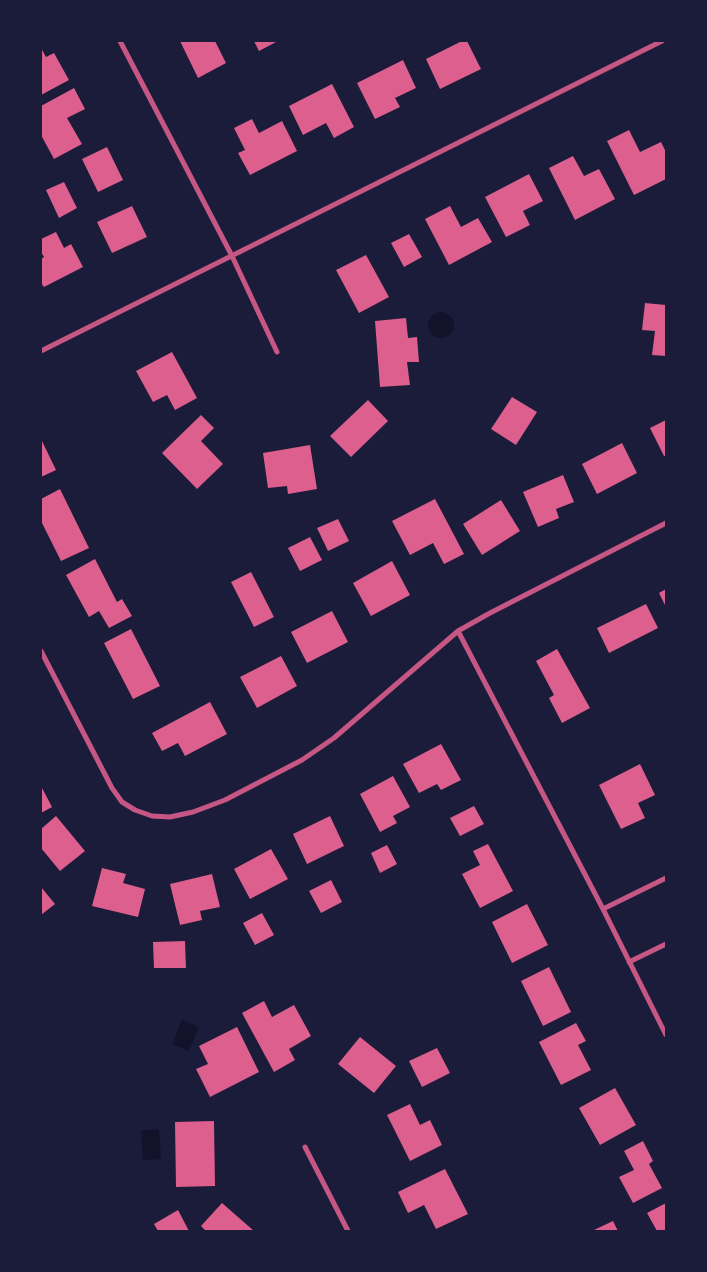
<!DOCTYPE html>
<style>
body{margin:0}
#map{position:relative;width:707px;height:1272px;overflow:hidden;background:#1b1b3a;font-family:"IBM Plex Serif",serif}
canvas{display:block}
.frame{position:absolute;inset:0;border:42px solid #1b1b3a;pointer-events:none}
</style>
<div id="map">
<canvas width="707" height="1272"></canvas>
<div class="frame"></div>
</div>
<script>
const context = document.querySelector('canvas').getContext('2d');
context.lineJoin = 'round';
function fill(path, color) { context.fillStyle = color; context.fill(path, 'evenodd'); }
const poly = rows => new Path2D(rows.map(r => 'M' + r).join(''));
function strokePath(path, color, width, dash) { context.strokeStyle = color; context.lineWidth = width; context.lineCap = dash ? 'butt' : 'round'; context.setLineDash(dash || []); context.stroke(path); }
fill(poly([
 '428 325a13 13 0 1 1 26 0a13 13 0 1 1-26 0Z',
 [182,1020,199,1027,189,1051,172,1044],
 [159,1129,161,1159,143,1160,141,1131]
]), '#12122b');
fill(poly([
 [180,41,215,41,226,63,198,78],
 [254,41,278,41,259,51],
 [462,41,467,41,481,69,440,89,426,59],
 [41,48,46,57,54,53,69,80,41,95],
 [403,60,416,88,395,98,400,107,375,119,357,83],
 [332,84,354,127,334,138,326,123,303,135,289,106],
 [74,88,85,109,67,118,82,144,54,159,41,135,41,106],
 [252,119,259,133,282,121,297,151,250,175,238,153,245,150,234,128],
 [629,130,640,152,661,142,666,152,666,179,634,195,607,141],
 [107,147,123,180,98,192,82,159],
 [573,156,584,176,599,169,615,199,575,220,549,168],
 [529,174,543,201,523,211,530,225,506,237,485,197],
 [64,182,77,208,59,218,46,190],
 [132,206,147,237,112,253,97,222],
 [450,206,461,227,478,218,492,242,449,265,425,219],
 [56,232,64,248,71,244,83,267,44,287,41,283,41,259,44,257,41,252,41,239],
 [409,234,422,257,404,267,391,243],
 [366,255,389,297,359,313,336,270],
 [645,303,666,305,666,356,652,355,655,331,642,330],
 [406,318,408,338,417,337,419,362,407,362,410,385,380,387,375,321],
 [172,352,197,398,175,410,167,395,153,402,136,371],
 [512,397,537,412,516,445,491,429],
 [368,400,388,421,351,457,330,436],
 [201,415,214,428,201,441,223,464,197,489,162,453],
 [666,420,666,456,664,456,650,428],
 [41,439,56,470,41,477],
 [622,443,637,473,597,494,582,464],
 [310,445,317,489,288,494,287,486,268,488,263,453],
 [563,475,574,502,556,509,559,518,538,527,523,492],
 [60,489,89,548,61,561,41,521,41,499],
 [435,499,464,554,444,564,433,543,410,555,392,521],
 [501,500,520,531,482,555,463,524],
 [338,519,349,541,328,551,317,528],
 [310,537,322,560,300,571,288,548],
 [95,559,117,602,122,599,132,616,109,628,99,611,89,617,66,575],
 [392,561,410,595,371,616,353,583],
 [251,572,274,617,254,627,231,582],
 [666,589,666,607,659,593],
 [646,604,658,628,609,653,597,628],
 [332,611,348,642,307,663,291,632],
 [131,629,160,686,133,699,104,643],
 [557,649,590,708,562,723,549,698,554,695,536,661],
 [281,656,297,686,257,708,240,677],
 [210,702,227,734,185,756,178,743,162,751,152,733],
 [441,744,461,780,441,790,437,784,419,793,403,764],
 [640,764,655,795,638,803,645,818,621,829,599,785],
 [393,776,410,807,393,816,397,823,380,832,360,794],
 [41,786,52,807,41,813],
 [474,806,484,824,460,836,450,818],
 [56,816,85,851,60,871,41,848,41,829],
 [330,816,344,846,307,864,293,834],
 [488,844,513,891,480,908,462,874,480,865,473,851],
 [387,845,397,864,380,873,371,853],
 [271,849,288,879,250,899,234,869],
 [102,868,126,874,123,883,145,889,138,917,92,906],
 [212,874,220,907,200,911,202,920,180,925,170,884],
 [331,880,342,902,321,913,309,891],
 [41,887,55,904,41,915],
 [527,904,548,945,512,963,492,922],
 [262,913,274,935,255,945,243,923],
 [185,941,186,968,154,968,153,942],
 [549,967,571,1012,543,1026,521,981],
 [264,1001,272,1017,294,1005,311,1036,289,1049,295,1060,274,1072,242,1013],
 [576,1023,586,1041,578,1045,591,1070,561,1085,539,1042],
 [237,1027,259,1072,210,1097,196,1069,208,1064,199,1046],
 [360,1037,396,1066,374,1093,338,1064],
 [437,1048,450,1073,422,1087,409,1061],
 [615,1088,636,1125,600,1145,579,1108],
 [410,1104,420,1125,430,1120,442,1145,410,1161,387,1115],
 [214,1121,215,1186,176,1187,175,1122],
 [643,1141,653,1161,649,1164,662,1188,633,1203,619,1177,634,1170,624,1151],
 [445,1169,468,1214,436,1229,424,1205,408,1213,398,1192],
 [222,1203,254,1231,206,1231,201,1226],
 [666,1203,666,1231,657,1231,647,1213],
 [178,1210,189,1231,158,1231,154,1224],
 [613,1221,618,1231,592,1231]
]), '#dd5f8e');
strokePath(poly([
 [120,41,232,256,277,352],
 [41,351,662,41],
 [458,631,603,909,666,1035],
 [41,651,112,788,122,802,135,810,152,816,170,817,193,812,225,800,302,760,334,738,458,631,490,613,666,523],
 [603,909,666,878],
 [629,962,666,944],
 [305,1147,348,1231]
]), '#c65784', 5);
</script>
